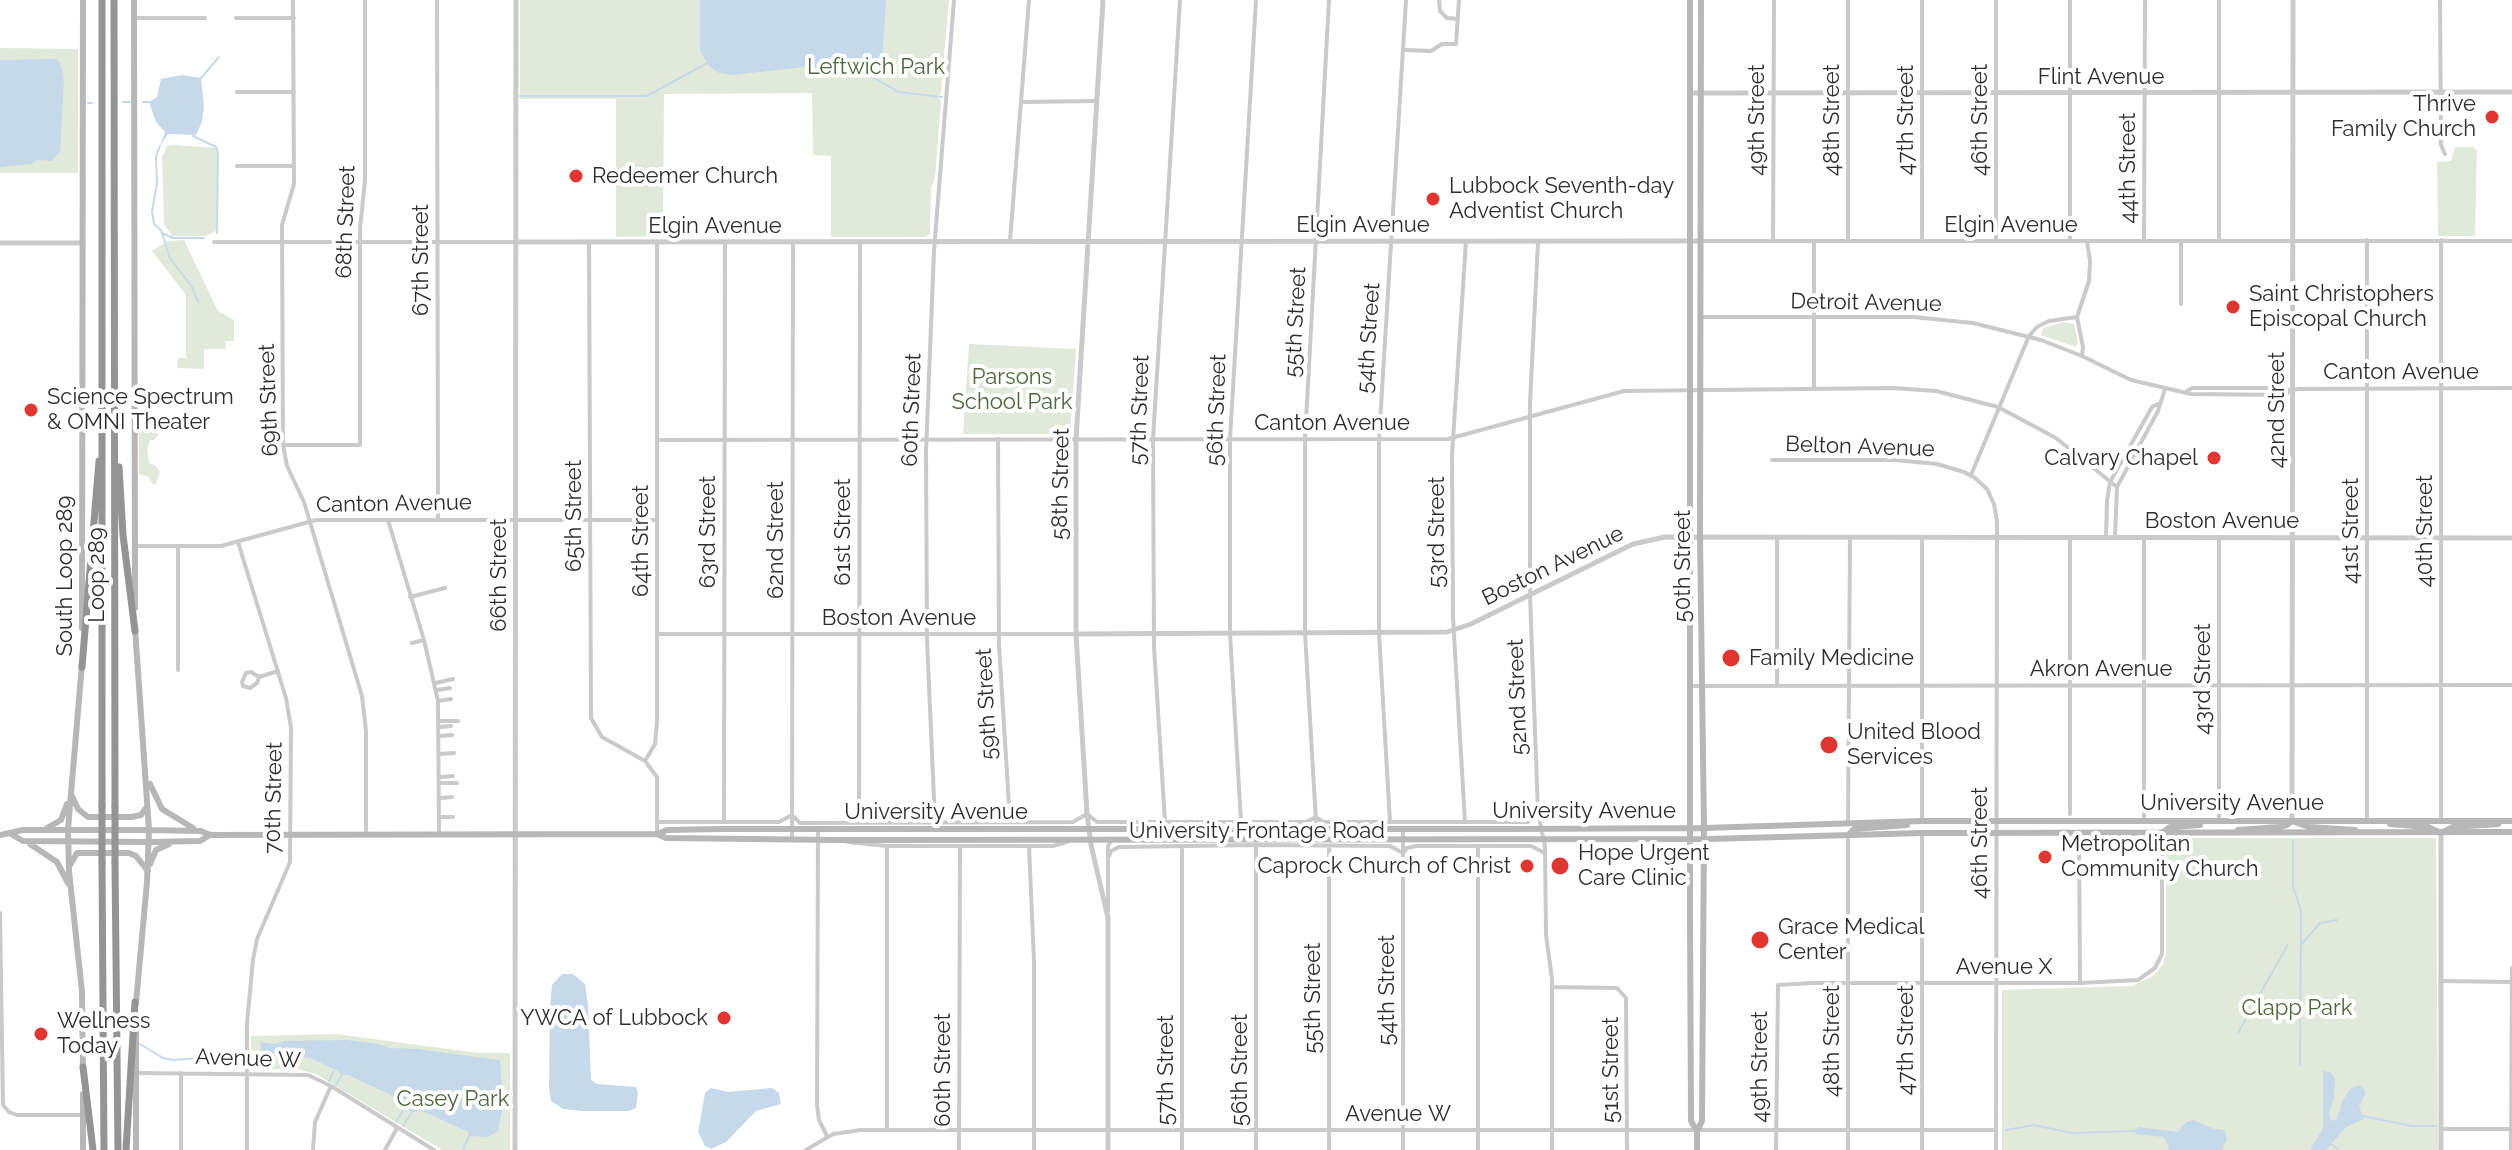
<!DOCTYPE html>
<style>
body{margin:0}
canvas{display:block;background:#fff}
</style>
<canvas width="2512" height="1150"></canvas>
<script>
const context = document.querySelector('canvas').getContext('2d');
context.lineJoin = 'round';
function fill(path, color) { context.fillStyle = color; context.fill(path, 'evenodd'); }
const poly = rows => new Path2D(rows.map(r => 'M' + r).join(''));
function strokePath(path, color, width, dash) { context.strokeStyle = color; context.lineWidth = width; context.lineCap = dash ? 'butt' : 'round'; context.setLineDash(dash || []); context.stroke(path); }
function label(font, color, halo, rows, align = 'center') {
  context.font = font + ' Raleway,sans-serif'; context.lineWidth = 8; context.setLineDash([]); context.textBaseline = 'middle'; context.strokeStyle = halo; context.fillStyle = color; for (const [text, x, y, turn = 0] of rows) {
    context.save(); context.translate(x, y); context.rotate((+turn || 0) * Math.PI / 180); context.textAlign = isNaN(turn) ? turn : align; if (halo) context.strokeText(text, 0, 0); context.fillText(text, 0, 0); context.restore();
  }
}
fill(poly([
 [520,0,949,0,941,93,938,97,941,100,935,178,931,188,930,234,925,237,831,237,831,156,813,155,812,93,664,94,663,236,616,237,616,99,520,99],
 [0,48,78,49,78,173,0,173],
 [175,145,218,148,218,230,206,236,172,236,164,224,162,157,167,146],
 [2455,147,2473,147,2477,151,2475,236,2438,236,2437,162,2451,161],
 [184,240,218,311,234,320,234,341,225,341,226,349,204,349,204,369,177,368,178,358,186,358,186,295,152,251,167,241],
 [2064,322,2074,324,2078,342,2076,347,2041,335,2043,328],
 [969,344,1076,349,1070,434,963,434],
 [142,412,154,414,153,425,158,435,154,440,150,440,147,451,150,464,155,465,160,472,156,484,152,484,149,477,139,474,139,415],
 [2169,838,2436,838,2438,1150,2002,1150,2002,990,2132,986,2153,976,2163,964,2166,952,2166,841],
 [336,1034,478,1053,510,1053,510,1150,442,1150,316,1074,297,1069,257,1069,252,1065,251,1036]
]), '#e1eada');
fill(poly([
 [700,0,886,0,883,49,877,70,872,64,866,65,865,74,854,75,821,68,804,67,733,75,719,73,709,66,700,51],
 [56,59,60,62,64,79,60,152,52,161,37,160,32,164,0,167,0,60],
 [182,75,201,78,204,106,202,122,196,135,168,134,160,146,165,132,156,122,149,102,157,97,161,79],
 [562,974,573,974,585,984,588,1005,591,1080,597,1084,636,1087,638,1093,636,1108,629,1111,583,1111,563,1109,551,1101,549,1089,550,1006,552,985],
 [347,1040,379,1044,390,1048,417,1049,500,1060,503,1106,498,1131,488,1137,469,1136,468,1132,423,1111,412,1112,389,1094,348,1075,341,1076,338,1071,310,1058,270,1053,262,1056,260,1042,273,1044,285,1041],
 [2323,1071,2330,1072,2335,1078,2334,1097,2329,1114,2331,1121,2337,1119,2342,1102,2350,1089,2360,1085,2366,1092,2359,1106,2364,1119,2346,1127,2326,1150,2310,1150,2323,1128],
 [711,1088,728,1092,772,1088,779,1093,781,1104,756,1111,726,1142,711,1149,705,1146,698,1132,705,1093],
 [2193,1120,2215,1129,2224,1130,2227,1139,2222,1150,2168,1150,2169,1146,2163,1137,2135,1134,2135,1130,2139,1127,2178,1132,2186,1122]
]), '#c6d9ea');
strokePath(poly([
 [865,73,899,92,942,97],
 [201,78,219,57],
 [520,96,647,96,707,63],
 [123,102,130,102],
 [143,102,149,102],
 [88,103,92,103],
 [193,136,216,147,218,153,217,233],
 [160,146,156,156,157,184,152,211,154,224,161,230,170,258,192,287,198,302],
 [162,233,173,238,204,238],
 [2293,840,2293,886,2301,911,2300,1065],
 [2301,945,2320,923,2337,920],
 [2238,1033,2288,944],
 [140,1044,163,1058,173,1060,238,1055],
 [92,1045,93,1045],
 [329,1081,334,1071],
 [336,1085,341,1076],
 [2363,1116,2412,1126,2436,1126],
 [396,1122,405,1107],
 [403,1126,412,1112],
 [2006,1130,2034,1125,2072,1133,2135,1131],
 [2331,1144,2339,1150],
 [463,1150,469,1136]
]), '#c6d9ea', 2);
strokePath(poly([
 [293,0,294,184,282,225,283,445,287,466,304,502,362,696,366,731,366,835],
 [437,0,438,520],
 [1439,0,1440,11,1447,18,1458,19],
 [1848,0,1848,241],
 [1996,0,1996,241],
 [2070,0,2070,241],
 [2219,0,2219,241],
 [2440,0,2441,145,2445,154],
 [135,18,205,18],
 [236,18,294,18],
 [1405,50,1431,51,1442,44,1456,44,1459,0],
 [237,92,294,92],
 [1021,102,1096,101],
 [237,166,294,166],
 [2367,240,2367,821],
 [2441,240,2441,821],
 [1010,241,1029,0],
 [1701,241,2512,241],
 [1773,241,1774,0],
 [1922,241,1922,0],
 [2144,241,2145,0],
 [2181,241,2181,304],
 [214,242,516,242],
 [589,242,591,718,602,737,645,761],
 [1538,242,1530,403,1530,595,1538,813,1545,846,1546,935,1552,979,1552,1150],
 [1701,317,1913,317,1973,323,2041,340,2082,356,2131,380,2191,394,2286,395,2289,391,2298,389,2512,388],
 [2082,356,2083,347,2077,317,2089,281,2090,261,2087,241],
 [1814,389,1814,241],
 [2187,391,2192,388,2286,388,2289,391],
 [998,439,999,645,1010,822],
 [657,440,1448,439,1624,391,1893,388,1936,391,1998,407,2056,438,2117,487],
 [283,445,360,445,360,229,365,180,365,0],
 [1772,460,1895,460,1937,464,1964,472,1975,478,1987,489,1994,504,1997,521,1996,1150],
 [1971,475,2029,336,2037,327,2049,321,2077,317],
 [388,520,424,640,438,701,439,835],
 [1777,537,1777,685],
 [2070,537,2070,814],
 [2106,537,2107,501,2110,482,2152,407,2158,404],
 [2115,537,2117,487,2158,411,2165,389],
 [2219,537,2219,821],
 [238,542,286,698,291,728,290,862,257,939,253,960,247,1023,247,1150],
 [135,546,221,546,316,520,657,520],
 [178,547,178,670],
 [410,597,445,588],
 [657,634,1076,634],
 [412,643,424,640],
 [259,677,251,672,246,673,242,682,243,686,250,688,257,683,259,677,278,671],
 [436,683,453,679],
 [1690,686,2512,685],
 [437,690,450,688],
 [438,701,451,699],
 [440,721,458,721],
 [440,727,451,726],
 [440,736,452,735],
 [441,754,454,753],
 [441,777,453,776],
 [441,783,457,783],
 [441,798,452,797],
 [440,817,453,817],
 [1922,821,1922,537],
 [2144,821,2144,537],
 [657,822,779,822,792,815,800,823,1073,822,1087,814,1097,822,1306,822,1316,817,1323,822,1528,822,1538,814],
 [724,822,725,242],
 [859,822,860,242],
 [935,822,927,640,926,451,934,251,954,0],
 [1165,822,1154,647,1153,439,1180,0],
 [1241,822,1230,633,1230,439,1256,0],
 [1390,822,1379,633,1379,439,1406,0],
 [1465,822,1453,618,1452,455,1466,241],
 [1848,823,1850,538],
 [818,830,817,1105,819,1120,827,1136],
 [1922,833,1922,1150],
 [2079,833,2080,983],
 [657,834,657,777,645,761,655,744,657,722,657,242],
 [1848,836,1848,1150],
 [792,838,793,242],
 [1317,839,1305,633,1305,439,1329,0],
 [848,842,887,846,1053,846,1067,842],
 [1029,846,1034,961,1034,1150],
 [1182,846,1182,1150],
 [1329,846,1329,1150],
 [1109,856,1111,851,1119,847,1256,845,1390,846,1403,853,1407,848,1416,846,1531,846,1543,852],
 [1108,911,1108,846,1111,841],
 [0,913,3,1105,9,1112,17,1115,83,1115],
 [2441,981,2512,982],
 [1553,987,1617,988,1626,998,1627,1150],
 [137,1073,308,1075,331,1086,434,1150],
 [181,1073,181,1150],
 [2441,1129,2512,1129],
 [887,1130,887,846],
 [313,1150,315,1122,331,1086],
 [385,1150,397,1128],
 [806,1150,833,1134,861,1130,1996,1130],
 [959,1150,960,846],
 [1256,1150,1256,845],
 [1403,1150,1403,829],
 [1478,1150,1478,846],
 [1776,1150,1778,985,1812,983,2080,983,2138,980,2155,968,2162,954,2162,833],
 [2511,1150,2512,968]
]), '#cacaca', 4);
strokePath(poly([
 [1103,0,1076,439,1076,634,1087,814,1091,845,1108,918,1108,1150],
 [1690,93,2512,92],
 [516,242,1701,241],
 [0,243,83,243],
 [1076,634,1447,632,1471,624,1633,544,1665,537,2512,538],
 [2292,821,2293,0],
 [2441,833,2441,1150],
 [515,1150,516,0]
]), '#cacaca', 5);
strokePath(poly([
 [134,0,135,608],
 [1690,0,1690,914,1691,1121,1697,1131,1697,1150],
 [82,628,83,0],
 [135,628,149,830,147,882,136,1003],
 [82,664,68,829,69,871,82,992,83,1071],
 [150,784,162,809,193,828],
 [72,796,78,809,88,817,131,817,141,815,146,808],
 [2390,824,2428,827,2441,833,2453,827,2498,824],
 [47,828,61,820,67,804],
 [2238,830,2279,827,2287,825,2292,821,2309,827,2355,830],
 [2162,833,2170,827,2200,825],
 [11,834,23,841,149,842,200,841,210,835],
 [657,834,667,830,721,829,1511,829,1704,828,1922,821,2512,821],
 [0,835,23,830,149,830,201,831,210,835,657,834,666,838,838,840,1709,839,1922,833,2512,832],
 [1848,835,1854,829,1907,825],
 [30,844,57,862,68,883],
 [150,864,156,850,169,844],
 [70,865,77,853,129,853,136,856,148,871],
 [136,1030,136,1150],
 [1697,1131,1702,1121,1704,828,1700,537,1701,0],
 [83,1150,83,1094]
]), '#b7b7b7', 6);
strokePath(poly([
 [102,0,102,806],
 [114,0,115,807],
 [119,467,123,535,135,631],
 [82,667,99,461],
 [102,863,104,1150],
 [115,863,118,1150],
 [83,1067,93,1150],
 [126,1150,135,1002]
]), '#949494', 7);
strokePath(poly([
 [102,806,102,863],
 [115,863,115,807]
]), '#949494', 7);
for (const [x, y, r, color] of [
 [2492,117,8,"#e13531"],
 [576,176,8,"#e13531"],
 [1433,199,8,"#e13531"],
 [2233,307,8,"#e13531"],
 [31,410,8,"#e13531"],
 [2214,458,8,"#e13531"],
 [1731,658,10,"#e13531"],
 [1829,745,10,"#e13531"],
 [2045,857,8,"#e13531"],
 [1527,866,8,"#e13531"],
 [1560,866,10,"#e13531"],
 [1760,940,10,"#e13531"],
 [724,1018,8,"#e13531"],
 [41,1034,8,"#e13531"]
]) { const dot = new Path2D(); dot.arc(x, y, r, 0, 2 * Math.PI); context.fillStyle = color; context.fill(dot); strokePath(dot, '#fff', 3); }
label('22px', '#4c673b', '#fff', [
 ["Leftwich Park",876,67],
 ["Parsons",1012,377],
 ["School Park",1012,402],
 ["Clapp Park",2297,1008],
 ["Casey Park",453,1099]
]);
label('22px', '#2d2d2d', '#fff', [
 ["Flint Avenue",2101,77],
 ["49th Street",1757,120,-90],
 ["48th Street",1832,120,-90],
 ["47th Street",1906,120,-90],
 ["46th Street",1980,120,-90],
 ["44th Street",2128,168,-90],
 ["68th Street",346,222,-88],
 ["Elgin Avenue",1363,225],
 ["Elgin Avenue",2011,225],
 ["Elgin Avenue",715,226],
 ["67th Street",421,260,-90],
 ["Detroit Avenue",1866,303,1],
 ["55th Street",1296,322,-87],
 ["54th Street",1369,338,-86],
 ["Canton Avenue",2401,372],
 ["69th Street",269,400,-92],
 ["60th Street",912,410,-88],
 ["57th Street",1140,410,-88],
 ["56th Street",1217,410,-88],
 ["42nd Street",2277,410,-90],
 ["Canton Avenue",1332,423],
 ["Belton Avenue",1860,447,2],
 ["58th Street",1061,484,-89],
 ["Canton Avenue",394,504,-1],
 ["65th Street",574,516,-90],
 ["Boston Avenue",2222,521],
 ["41st Street",2351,531,-90],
 ["40th Street",2425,531,-90],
 ["63rd Street",708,532,-90],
 ["61st Street",843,532,-90],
 ["53rd Street",1437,532,-90],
 ["62nd Street",776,540,-90],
 ["64th Street",641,541,-90],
 ["Boston Avenue",1553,566,-26],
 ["50th Street",1683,566,-90],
 ["Loop 289",97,575,-90],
 ["66th Street",499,575,-90],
 ["South Loop 289",65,576,-90],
 ["Boston Avenue",899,618],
 ["Akron Avenue",2101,669],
 ["43rd Street",2203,679,-90],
 ["52nd Street",1518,697,-92],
 ["59th Street",987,704,-93],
 ["70th Street",274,798,-89],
 ["University Avenue",2232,803],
 ["University Avenue",1584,811],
 ["University Avenue",936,812],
 ["University Frontage Road",1257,831],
 ["46th Street",1980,843,-90],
 ["Avenue X",2004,967],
 ["54th Street",1387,990,-90],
 ["55th Street",1313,998,-90],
 ["47th Street",1906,1040,-90],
 ["48th Street",1832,1041,-90],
 ["Avenue W",248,1059,2],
 ["49th Street",1760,1067,-90],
 ["60th Street",943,1070,-90],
 ["57th Street",1166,1070,-90],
 ["56th Street",1240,1070,-90],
 ["51st Street",1611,1070,-90],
 ["Avenue W",1398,1114]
]);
label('22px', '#2d2d2d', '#fff', [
 ["Thrive",2476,104,"right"],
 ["Family Church",2476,129,"right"],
 ["Redeemer Church",592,176],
 ["Lubbock Seventh-day",1449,186],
 ["Adventist Church",1449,211],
 ["Saint Christophers",2249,294],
 ["Episcopal Church",2249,319],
 ["Science Spectrum",47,397],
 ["& OMNI Theater",47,422],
 ["Calvary Chapel",2198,458,"right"],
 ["Family Medicine",1749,658],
 ["United Blood",1847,732],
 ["Services",1847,757],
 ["Metropolitan",2061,844],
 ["Community Church",2061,869],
 ["Hope Urgent",1578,853],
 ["Care Clinic",1578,878],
 ["Caprock Church of Christ",1511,866,"right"],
 ["Grace Medical",1778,927],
 ["Center",1778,952],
 ["YWCA of Lubbock",708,1018,"right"],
 ["Wellness",57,1021],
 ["Today",57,1046]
], 'left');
</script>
